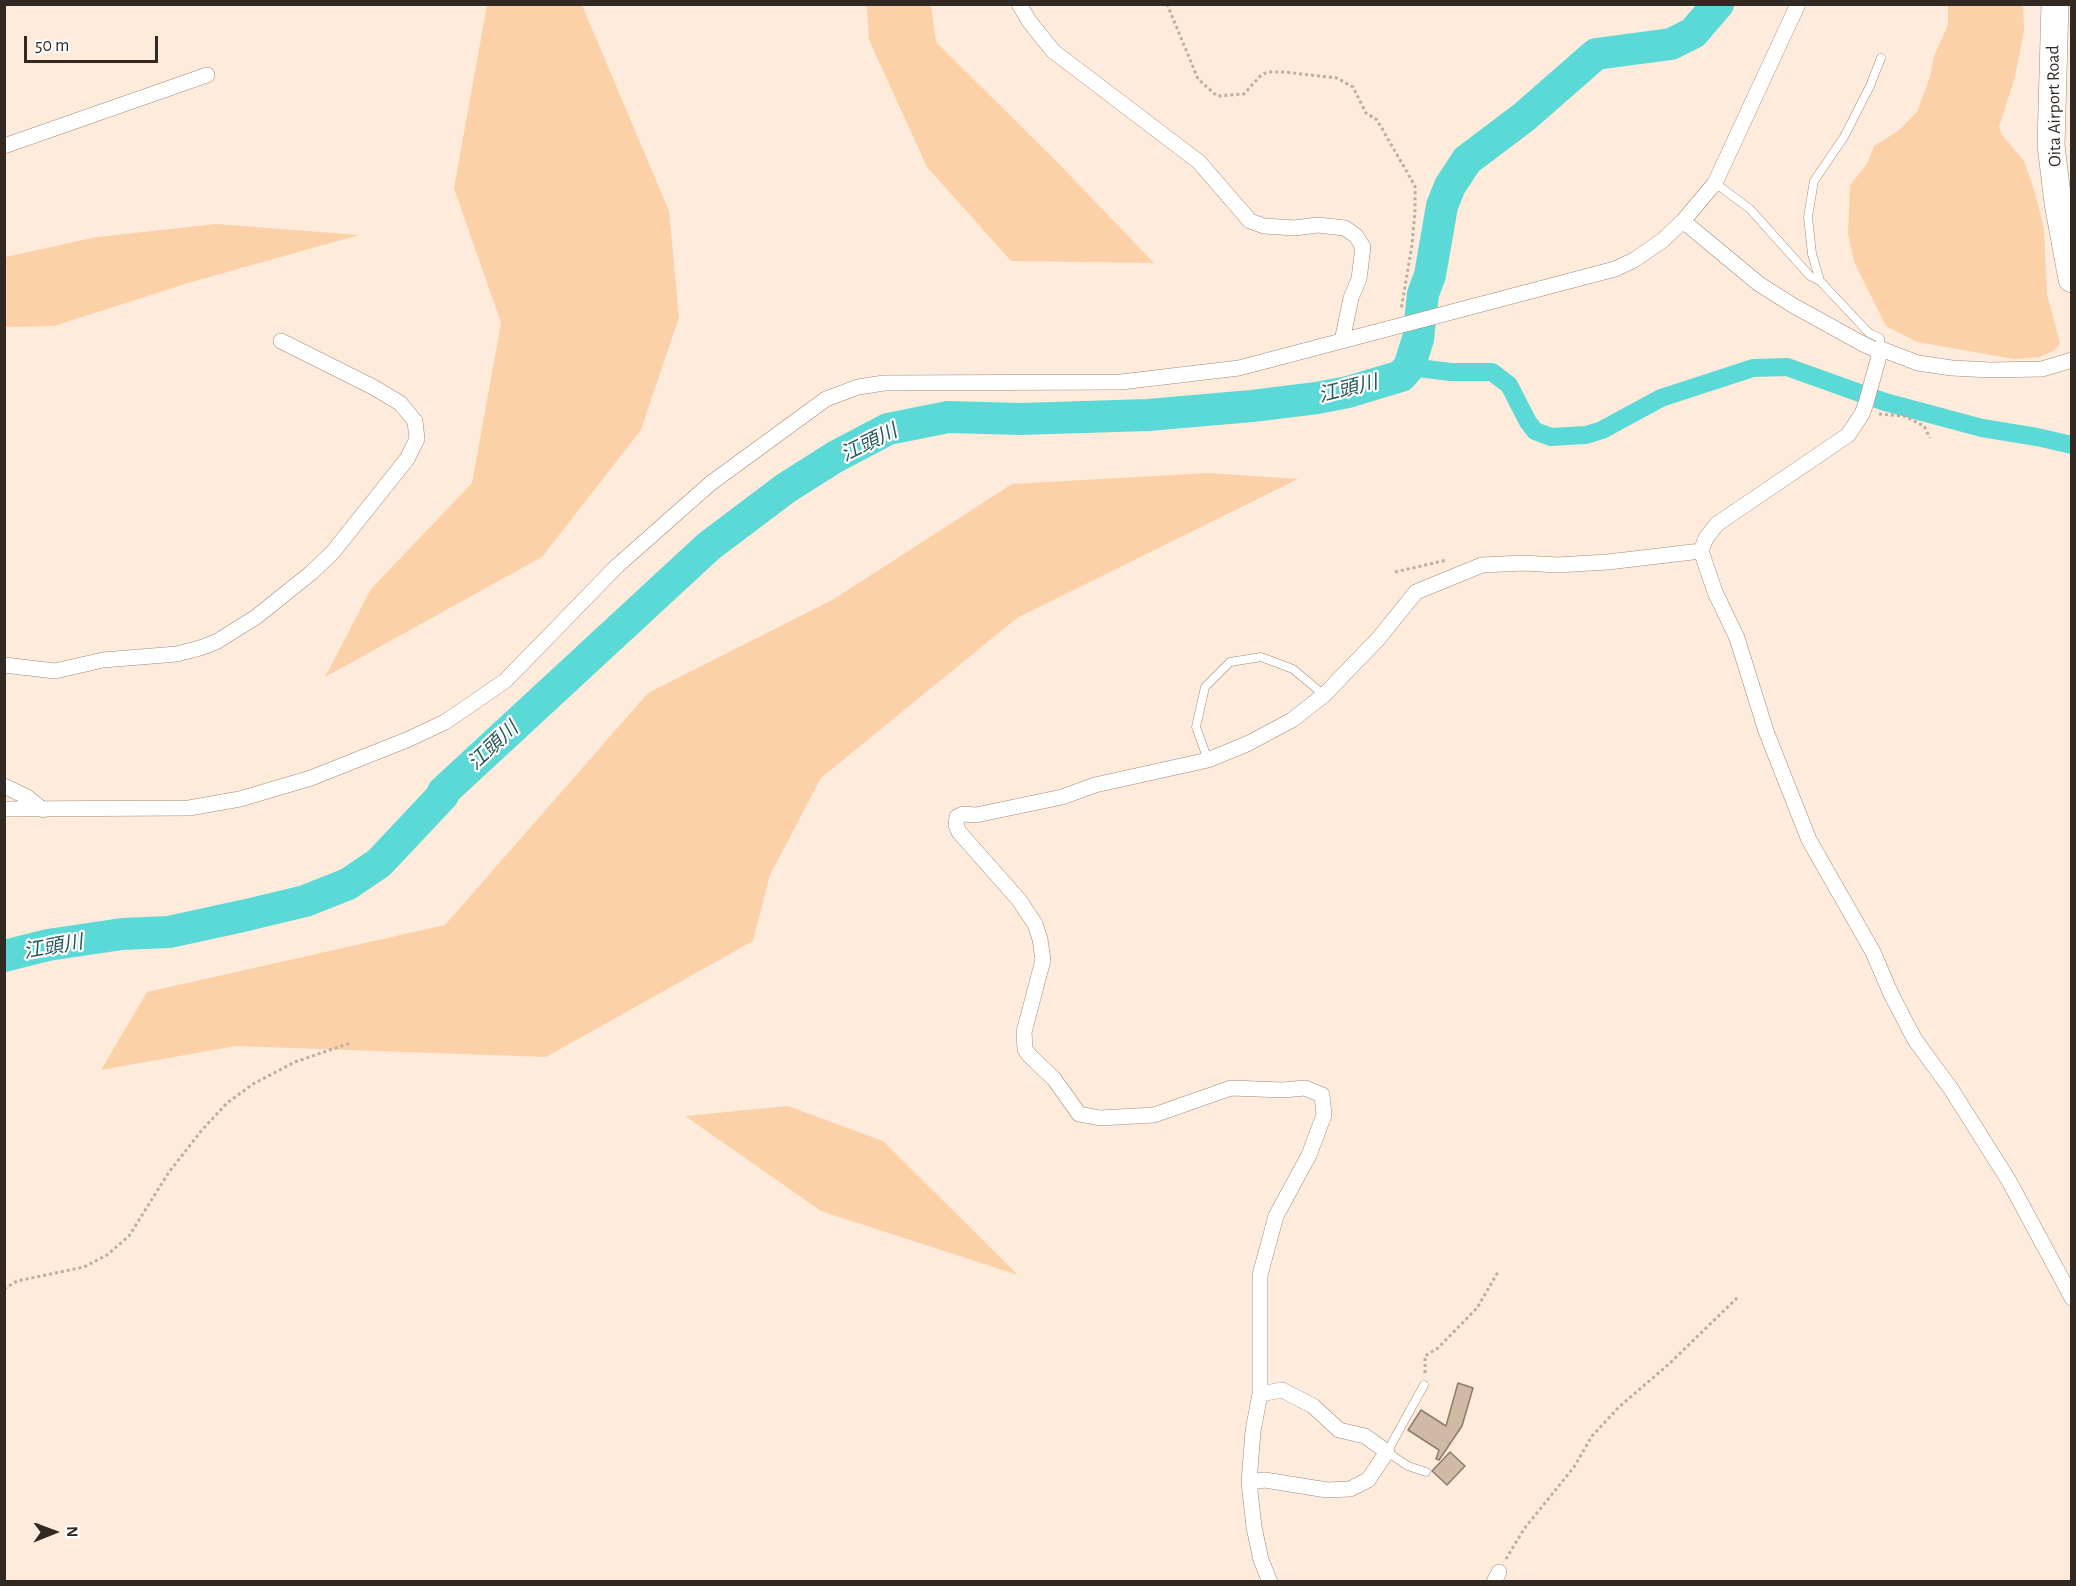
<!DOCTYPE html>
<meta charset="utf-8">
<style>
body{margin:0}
#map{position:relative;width:2076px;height:1586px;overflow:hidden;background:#feebdb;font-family:"Alegreya Sans",sans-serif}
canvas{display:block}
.frame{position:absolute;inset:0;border:6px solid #322922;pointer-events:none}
.north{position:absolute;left:24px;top:1502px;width:60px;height:60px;-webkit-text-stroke:4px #fff;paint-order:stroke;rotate:89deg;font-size:16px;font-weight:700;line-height:24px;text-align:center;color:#322922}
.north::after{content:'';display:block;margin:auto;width:21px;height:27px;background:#322922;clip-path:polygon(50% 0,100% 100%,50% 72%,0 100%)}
.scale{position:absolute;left:24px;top:36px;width:134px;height:27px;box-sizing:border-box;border:3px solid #322922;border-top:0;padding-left:8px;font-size:18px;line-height:21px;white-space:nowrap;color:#322922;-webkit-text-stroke:4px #fff;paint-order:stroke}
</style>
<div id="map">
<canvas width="2076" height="1586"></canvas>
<div class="frame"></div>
<div class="north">N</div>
<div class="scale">50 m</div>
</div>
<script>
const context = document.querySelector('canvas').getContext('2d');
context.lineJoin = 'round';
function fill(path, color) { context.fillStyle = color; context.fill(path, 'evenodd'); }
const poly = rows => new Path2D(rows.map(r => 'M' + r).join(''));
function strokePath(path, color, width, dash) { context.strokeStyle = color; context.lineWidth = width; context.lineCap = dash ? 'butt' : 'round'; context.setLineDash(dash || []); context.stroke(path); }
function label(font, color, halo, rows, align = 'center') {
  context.font = font + ' "Alegreya Sans","Noto Sans JP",sans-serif'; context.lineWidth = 4.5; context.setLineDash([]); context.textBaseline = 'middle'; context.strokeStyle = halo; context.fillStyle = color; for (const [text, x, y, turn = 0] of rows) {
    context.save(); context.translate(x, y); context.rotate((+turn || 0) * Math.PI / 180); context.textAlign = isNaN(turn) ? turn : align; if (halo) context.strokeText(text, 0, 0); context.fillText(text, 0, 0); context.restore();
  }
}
fill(poly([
 [487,5,582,5,669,211,679,317,641,430,542,557,325,677,371,589,472,483,501,323,454,188],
 [867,5,931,5,936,42,1060,165,1154,263,1011,261,927,167,869,40],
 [1948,5,2023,5,2024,31,2015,77,1999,127,2002,135,2024,161,2035,193,2044,229,2047,294,2060,343,2055,350,2040,357,2014,359,1917,342,1886,326,1854,262,1852,252,1848,234,1850,185,1867,164,1874,146,1898,131,1917,112,1930,77,1934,56,1948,25],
 [216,224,359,235,188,283,54,326,5,327,5,257,97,237],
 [1208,473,1298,479,1017,618,821,778,770,875,753,941,546,1057,236,1046,101,1070,147,992,445,925,648,693,834,599,1012,484],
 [788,1106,883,1141,1018,1275,821,1211,685,1116]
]), '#fdd1a8');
strokePath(poly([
 [1409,367,1451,372,1492,372,1509,385,1528,422,1535,431,1551,437,1586,435,1602,430,1661,398,1753,368,1787,367,1885,402,1982,428,2037,437,2072,445]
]), '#5bd9d7', 18);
strokePath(poly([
 [4,956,48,945,122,934,169,932,247,915,305,901,348,884,379,863,443,795,443,792,709,546,786,488,835,457,888,429,948,417,1020,419,1148,415,1252,406,1317,398,1348,392,1401,376,1409,367,1418,339,1423,294,1430,275,1442,206,1450,186,1467,160,1524,117,1596,54,1671,44,1693,33,1718,4]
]), '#5bd9d7', 32);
const building = poly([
 [1458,1383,1473,1388,1462,1426,1439,1460,1436,1459,1439,1450,1408,1430,1421,1410,1446,1426,1458,1383],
 [1450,1452,1465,1466,1447,1485,1432,1471,1450,1452]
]);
fill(building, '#d0baa6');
strokePath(building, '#907b69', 1.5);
const lane = poly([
 [1715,183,1750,209,1810,276,1820,281],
 [1881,349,1880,338,1869,333,1820,281,1812,254,1808,217,1814,181,1844,137,1870,86,1881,58],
 [1208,760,1196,727,1205,687,1230,662,1261,657,1293,669,1324,695],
 [1424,1385,1387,1452,1408,1466,1426,1472]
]);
const street = poly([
 [1019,4,1029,21,1053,51,1199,162,1250,221,1264,226,1295,228,1317,225,1345,228,1356,236,1363,247,1359,279,1351,298,1342,341],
 [4,146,207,75],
 [1683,221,1759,284,1794,306,1863,344,1874,349,1881,349,1918,363,1952,368,1990,370,2042,369,2072,360],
 [1881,349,1866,403,1862,414,1848,435,1717,524,1706,538,1701,551,1715,592,1737,638,1766,731,1809,840,1873,952,1891,994,1915,1040,1951,1089,2009,1181,2072,1298],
 [4,665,55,671,103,660,177,654,200,648,216,642,256,617,311,573,333,552,407,459,417,439,415,421,400,403,373,387,281,341],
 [4,786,27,797,43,810],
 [4,809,189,808,240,799,311,778,409,739,445,722,505,681,617,566,711,483,826,399,858,387,884,383,1121,382,1239,368,1615,269,1634,260,1663,240,1683,221,1715,183,1798,4],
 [1249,1482,1265,1480,1327,1490,1350,1489,1368,1480,1387,1452,1365,1436,1339,1430,1313,1406,1282,1390,1260,1394],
 [1270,1582,1261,1560,1254,1527,1249,1482,1253,1431,1260,1394,1260,1275,1276,1216,1309,1155,1324,1115,1322,1095,1305,1088,1283,1090,1231,1088,1154,1115,1100,1118,1079,1114,1054,1079,1029,1055,1025,1049,1024,1032,1043,960,1040,939,1035,924,1019,900,959,832,956,825,957,817,963,814,976,815,1062,797,1095,785,1208,760,1249,743,1292,720,1324,695,1378,639,1416,592,1482,565,1524,563,1557,565,1608,562,1701,551],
 [1494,1582,1499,1572]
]);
const highway = poly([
 [2055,4,2051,145,2058,203,2072,279]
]);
strokePath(lane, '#a08b78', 9);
strokePath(street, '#a08b78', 16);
strokePath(highway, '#a08b78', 28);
strokePath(poly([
 [1167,4,1198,79,1217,96,1244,94,1261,75,1268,72,1284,72,1337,78,1353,87,1366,113,1377,120,1415,186,1415,211,1412,245,1401,310],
 [1879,414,1904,416,1924,426,1930,438],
 [1395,572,1447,560],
 [4,1289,17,1281,84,1267,107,1255,129,1236,169,1172,202,1130,227,1103,253,1084,295,1062,350,1043],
 [1425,1373,1425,1356,1438,1348,1477,1308,1498,1272],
 [1506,1559,1524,1529,1574,1467,1592,1436,1619,1407,1669,1364,1738,1297]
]), '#beaea1', 3, [3, 3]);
strokePath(lane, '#fff', 8);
strokePath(street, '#fff', 15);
strokePath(highway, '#fff', 27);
label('18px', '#322922', '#fff', [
 ["Oita Airport Road",2054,106,-91]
]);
label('italic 20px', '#255a59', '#fff', [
 ["江頭川",1348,389,-14],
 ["江頭川",869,443,-26],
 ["江頭川",493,746,-43],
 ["江頭川",53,947,-10]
]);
</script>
